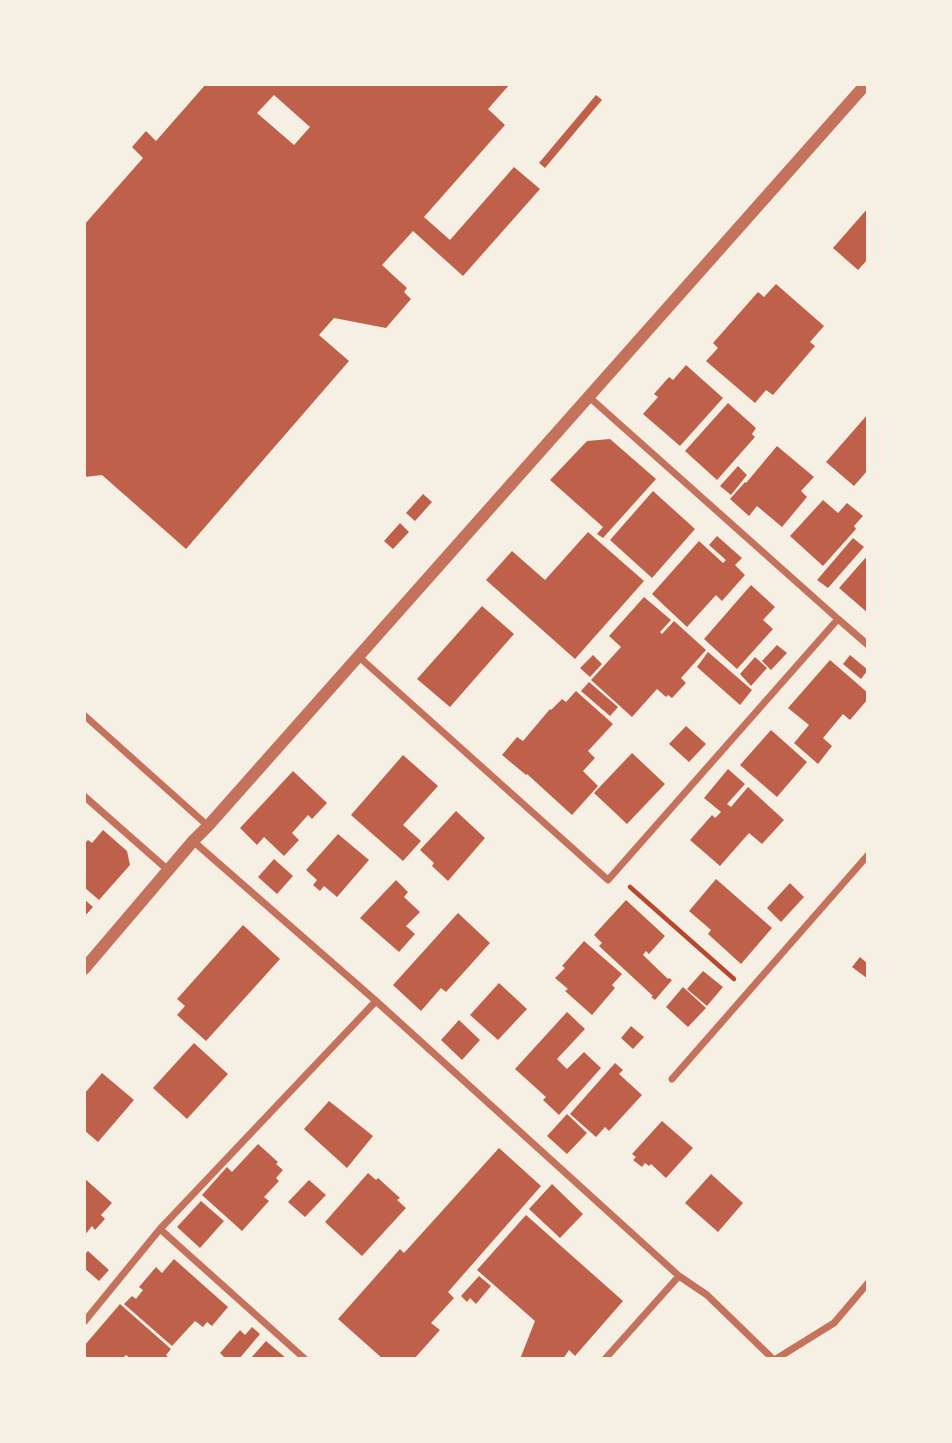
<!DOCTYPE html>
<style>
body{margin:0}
#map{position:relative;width:952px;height:1443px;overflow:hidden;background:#f6efe4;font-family:"Fira Sans",sans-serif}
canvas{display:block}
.frame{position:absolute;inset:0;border:86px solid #f6efe4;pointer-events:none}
</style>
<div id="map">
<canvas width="952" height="1443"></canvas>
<div class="frame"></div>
</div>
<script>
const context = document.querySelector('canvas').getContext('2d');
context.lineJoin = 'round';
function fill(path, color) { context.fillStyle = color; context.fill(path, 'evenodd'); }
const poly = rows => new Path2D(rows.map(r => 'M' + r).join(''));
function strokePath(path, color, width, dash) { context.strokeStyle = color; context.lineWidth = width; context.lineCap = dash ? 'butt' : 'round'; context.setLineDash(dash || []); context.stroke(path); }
fill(poly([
 [206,84,510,84,488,109,505,125,424,217,450,240,514,167,540,189,463,276,413,231,382,265,407,288,404,292,411,299,386,328,334,318,319,335,349,361,186,549,102,475,84,477,84,225,143,158,132,147,146,131,156,141],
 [274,95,310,127,294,145,257,113],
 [596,95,602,100,545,168,539,163],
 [868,208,868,259,858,270,833,248],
 [776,284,824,326,810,342,815,346,773,395,766,390,755,403,706,361,718,348,713,343,758,292,764,297],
 [686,365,723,398,680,446,643,414,658,397,654,394,669,377,673,380],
 [728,403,756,428,752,434,755,437,717,480,685,451],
 [868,414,868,470,854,486,826,462],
 [610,439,656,479,603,538,597,534,603,527,550,480,587,441],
 [777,446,814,477,801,491,807,497,782,527,757,506,749,516,730,499,745,482,746,483],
 [738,466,747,475,731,495,720,486],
 [653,491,695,529,652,578,610,540],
 [423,494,432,502,415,521,406,513],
 [823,500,838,513,847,503,863,516,854,526,856,529,823,566,790,536],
 [400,523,409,532,393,549,384,541],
 [588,532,644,581,575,659,486,580,512,551,545,580],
 [717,536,742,558,735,565,745,575,722,601,716,595,687,627,652,594,699,541,723,563,726,560,709,545],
 [853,538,864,547,828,588,817,580],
 [868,555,868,613,839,588],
 [751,585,775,607,763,620,773,629,737,669,704,639],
 [644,597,671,620,660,632,662,634,674,621,706,650,681,678,686,683,672,698,668,695,666,697,657,689,632,717,591,680,621,647,609,636],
 [482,606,514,634,450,707,417,679],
 [777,645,787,653,771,670,762,661],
 [708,652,752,690,740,705,697,667],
 [593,655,602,664,590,677,580,668],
 [850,655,868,670,861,679,843,664],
 [755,657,767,668,751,686,740,674],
 [830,660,868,693,868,699,850,720,843,714,823,738,832,746,818,764,794,743,809,725,788,708],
 [589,682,618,707,610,716,581,691],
 [576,691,613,724,588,751,595,758,583,771,598,786,572,815,527,774,526,775,502,755,517,737,523,741,550,709,551,710,562,699,566,702],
 [686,726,706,744,689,762,669,744],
 [771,730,807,762,777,797,740,765],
 [632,753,665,784,627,824,594,793],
 [403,755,438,786,403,825,421,841,403,861,351,815],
 [728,769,745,784,727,804,731,807,748,787,784,820,762,844,749,833,720,866,690,840,712,815,715,818,721,812,704,798],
 [293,771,327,803,312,819,308,815,292,833,299,840,284,856,264,837,257,845,240,828],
 [456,811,485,838,448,881,432,866,434,863,420,850],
 [103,830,127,851,130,865,99,900,84,887,84,844,88,840,92,843],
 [338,834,369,860,337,897,324,886,320,891,313,885,317,880,306,870],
 [274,859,293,876,277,894,258,877],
 [716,879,772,928,741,964,708,934,711,930,689,911],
 [396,880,408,892,404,897,420,912,406,926,415,934,399,952,360,918],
 [790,883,804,897,781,922,767,908],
 [84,899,93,907,84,917],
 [626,900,665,936,649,954,646,951,643,955,668,979,669,978,672,980,655,1000,651,997,653,996,599,946,602,943,594,935],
 [458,913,490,943,446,992,441,988,421,1011,393,985],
 [243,925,280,959,206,1041,177,1015,185,1006,177,999],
 [584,941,622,974,612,985,615,988,592,1015,565,991,568,989,555,978,565,968,562,966],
 [860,957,868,964,868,979,852,967],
 [703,971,723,987,707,1006,687,989],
 [499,983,527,1009,498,1040,470,1015],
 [683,987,706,1008,688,1027,666,1007],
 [567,1012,585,1029,557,1059,567,1069,584,1052,601,1068,559,1115,543,1100,546,1097,515,1069],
 [459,1020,480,1040,462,1060,441,1040],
 [631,1026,644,1037,633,1049,621,1038],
 [194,1043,228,1074,187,1119,153,1088],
 [615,1063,623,1070,619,1074,642,1095,609,1131,605,1127,596,1137,570,1114],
 [102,1073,134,1100,98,1142,84,1130,84,1094],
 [329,1101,373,1136,347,1168,304,1129],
 [567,1114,587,1133,567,1154,547,1136],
 [662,1121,693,1148,666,1178,651,1164,649,1166,645,1163,642,1167,633,1160,636,1157,632,1154],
 [258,1144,278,1162,276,1164,283,1170,276,1178,279,1181,264,1197,269,1201,242,1231,202,1195,227,1167,232,1172],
 [499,1148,541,1186,448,1292,454,1298,431,1323,440,1330,414,1359,383,1359,338,1319,400,1249,404,1253],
 [368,1173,376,1180,378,1178,400,1198,397,1200,406,1208,362,1256,325,1222],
 [711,1174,743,1203,718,1232,685,1203],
 [84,1178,112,1203,101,1215,105,1219,95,1230,92,1226,84,1236],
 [309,1180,326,1195,305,1217,288,1202],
 [552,1184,583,1214,560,1238,529,1209],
 [201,1201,224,1221,200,1248,177,1227],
 [526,1215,623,1301,575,1356,569,1350,563,1359,520,1359,535,1321,477,1270],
 [88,1251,109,1270,99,1281,84,1268,84,1255],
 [174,1259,228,1307,212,1326,207,1322,203,1327,195,1321,172,1346,124,1304,132,1296,136,1299,143,1290,139,1287,156,1267,162,1273],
 [479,1276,491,1286,476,1304,470,1298,467,1302,461,1296],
 [120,1304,171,1349,166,1355,170,1359,131,1359,126,1355,122,1359,84,1359,84,1346],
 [252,1327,260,1334,239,1359,226,1359,220,1353,240,1330,245,1335],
 [266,1341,287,1359,250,1359]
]), '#bf614a');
strokePath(poly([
 [630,887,734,979]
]), '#b5482f', 4.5);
strokePath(poly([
 [838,619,868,645],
 [358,656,608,880,838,619,588,396],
 [84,715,208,826],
 [84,796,168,870],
 [193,841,376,1001,679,1276,605,1359],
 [672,1079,868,855],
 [160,1229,376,1001],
 [679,1276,707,1295,773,1359],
 [84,1322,160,1229,305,1359],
 [776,1359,834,1323,868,1283]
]), '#c5725c', 7);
strokePath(poly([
 [84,969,193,841,208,826,866,84]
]), '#c5725c', 12);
</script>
